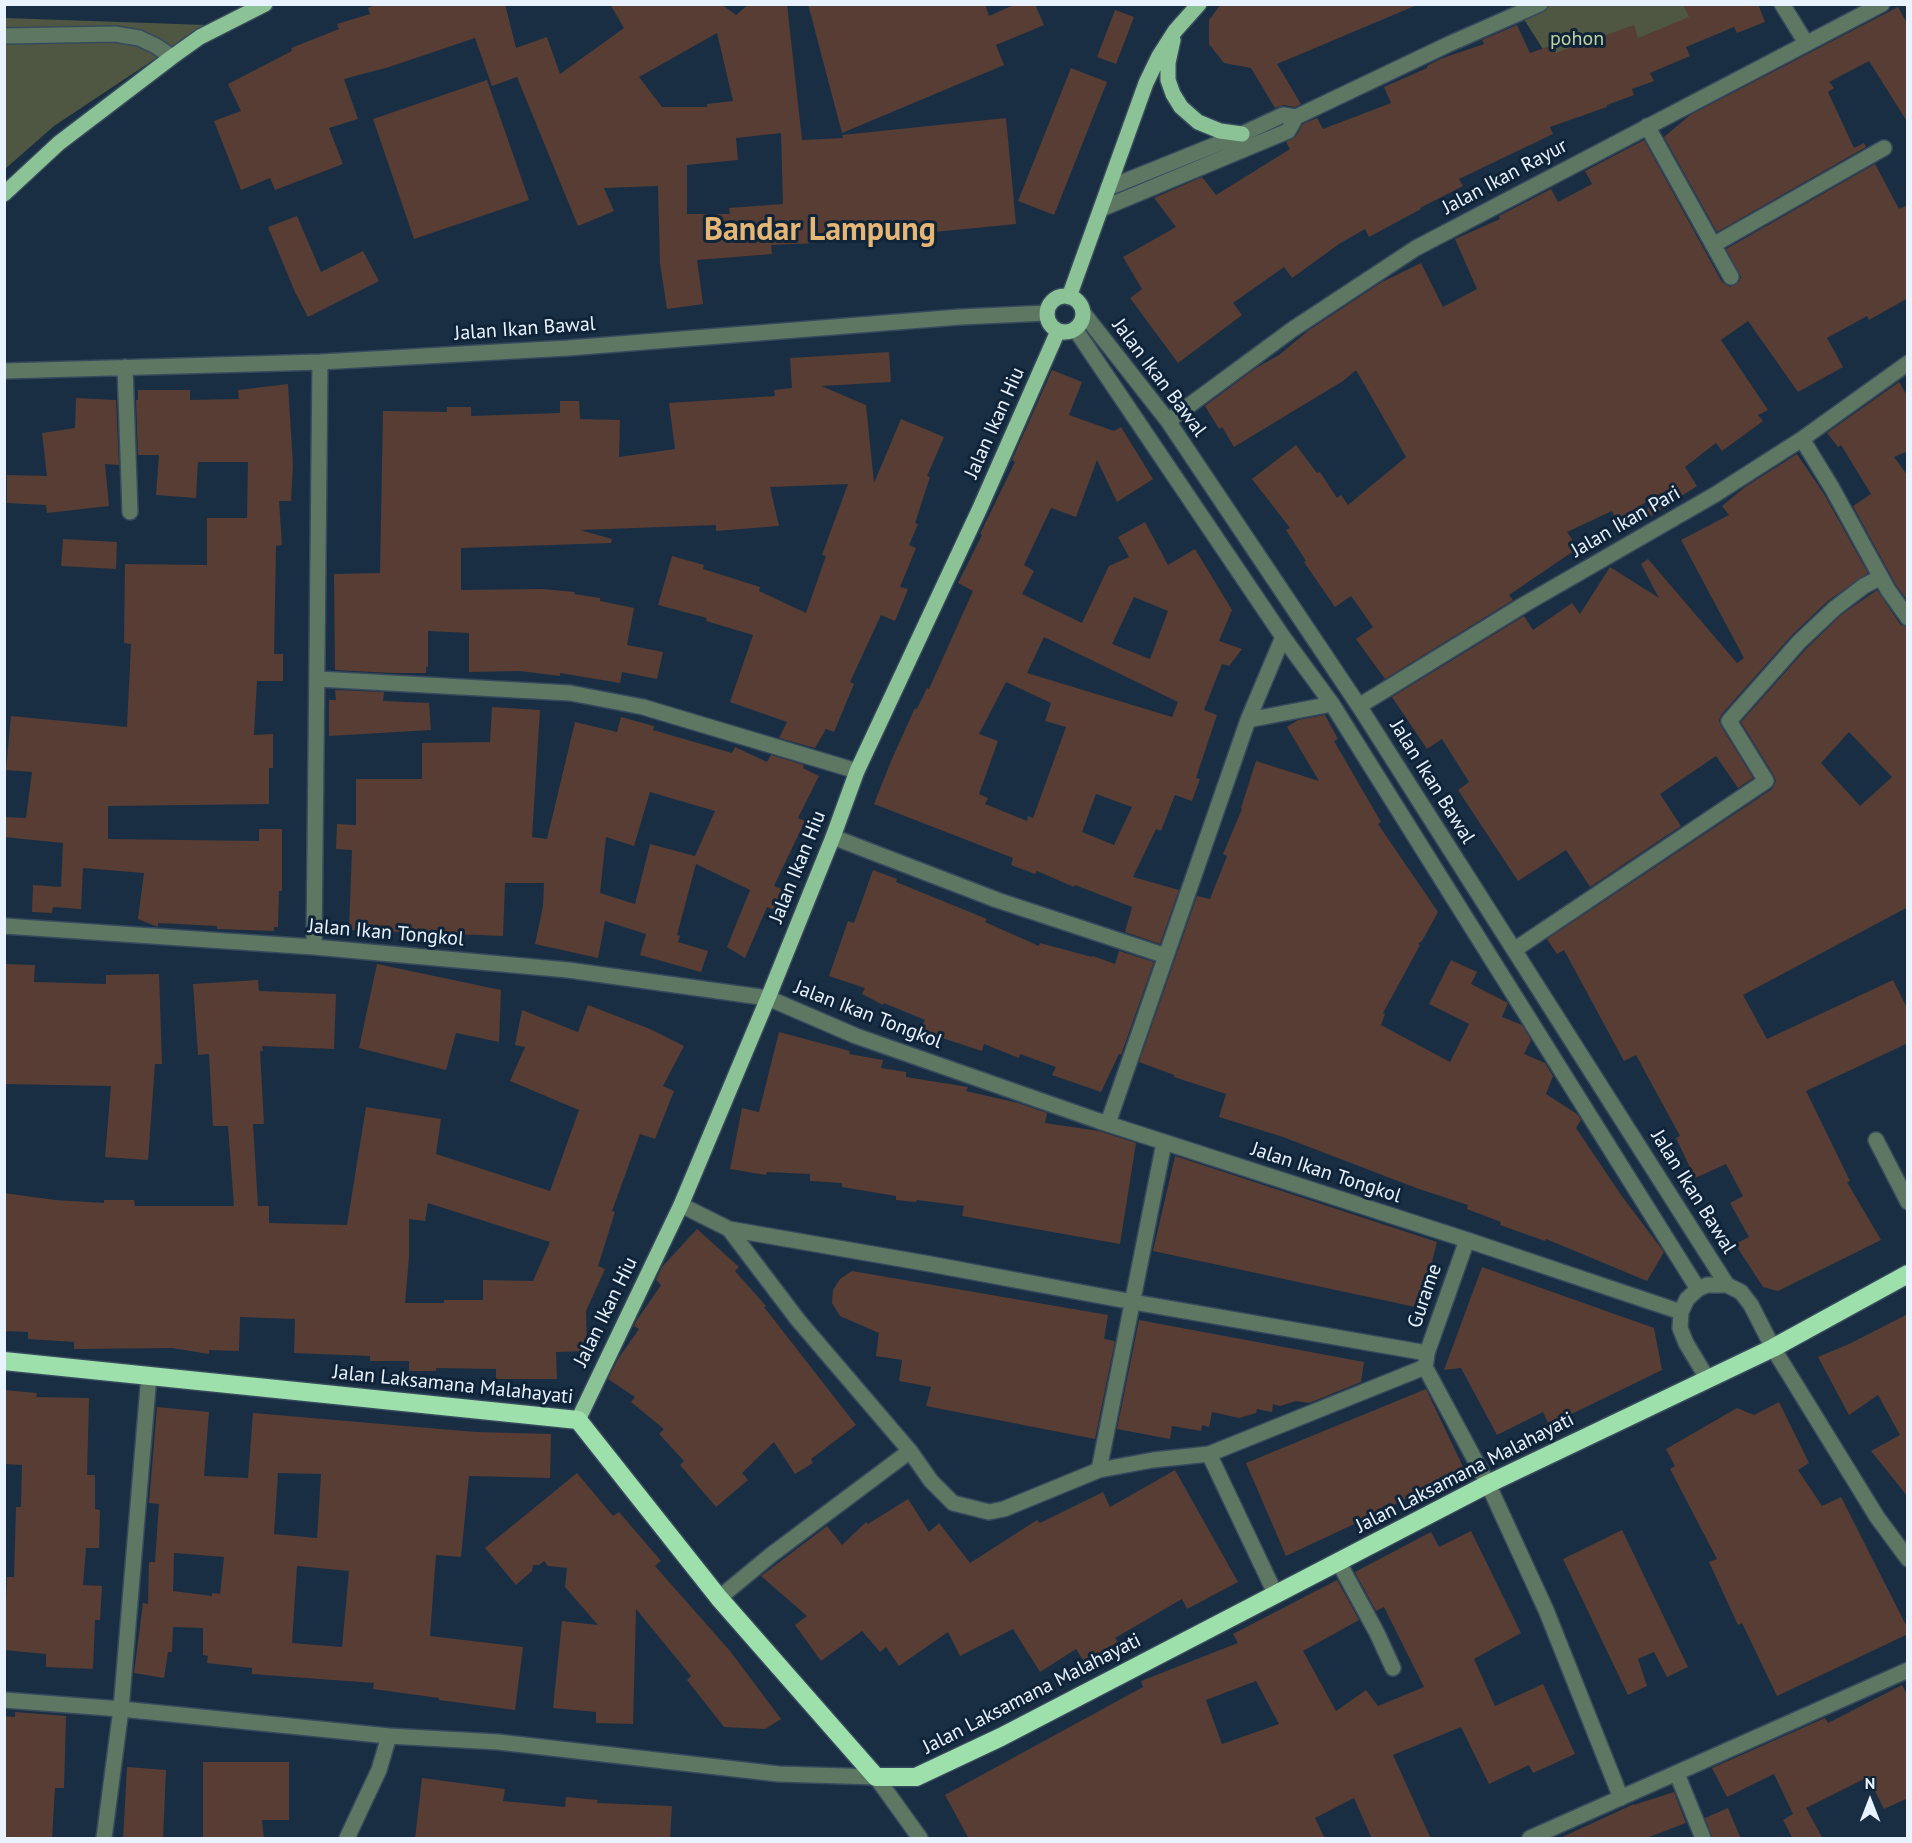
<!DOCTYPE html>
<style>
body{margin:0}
#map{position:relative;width:1912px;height:1843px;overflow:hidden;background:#1a2e43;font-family:"PT Sans",sans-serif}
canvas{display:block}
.frame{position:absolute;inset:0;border:6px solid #e9f3ff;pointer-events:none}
.north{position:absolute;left:1840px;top:1771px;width:60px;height:60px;-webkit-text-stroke:4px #102439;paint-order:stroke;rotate:0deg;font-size:16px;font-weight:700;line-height:24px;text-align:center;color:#e9f3ff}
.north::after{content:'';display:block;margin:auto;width:21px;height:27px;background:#e9f3ff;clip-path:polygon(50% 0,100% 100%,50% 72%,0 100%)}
</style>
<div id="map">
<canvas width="1912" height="1843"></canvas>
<div class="frame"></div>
<div class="north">N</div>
</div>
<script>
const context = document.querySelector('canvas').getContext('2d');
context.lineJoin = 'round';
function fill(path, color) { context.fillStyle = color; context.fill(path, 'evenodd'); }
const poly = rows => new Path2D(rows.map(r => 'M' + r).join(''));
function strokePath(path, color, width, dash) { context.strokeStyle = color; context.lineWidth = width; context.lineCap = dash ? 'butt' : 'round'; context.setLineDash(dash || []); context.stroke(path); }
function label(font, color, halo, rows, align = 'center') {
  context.font = font + ' "PT Sans",sans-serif'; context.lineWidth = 6; context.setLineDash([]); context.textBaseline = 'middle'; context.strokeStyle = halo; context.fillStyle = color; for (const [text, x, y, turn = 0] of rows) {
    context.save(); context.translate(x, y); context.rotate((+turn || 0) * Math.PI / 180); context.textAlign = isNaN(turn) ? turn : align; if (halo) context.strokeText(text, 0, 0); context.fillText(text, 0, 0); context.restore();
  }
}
fill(poly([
 [1515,5,1714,5,1565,84],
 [5,18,206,25,54,126,5,169]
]), '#4f5642');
fill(poly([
 [379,4,505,4,516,48,547,37,560,74,624,28,610,4,721,4,736,15,749,4,787,4,802,140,843,138,842,135,1006,118,1016,224,862,239,863,241,771,245,772,254,697,260,703,304,667,309,660,263,658,186,604,188,614,211,578,226,517,77,492,86,475,38,389,67,344,79,358,119,329,128,343,164,275,190,270,178,241,190,214,121,241,111,228,84,292,51,291,48,339,29,337,24,370,14,368,8],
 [717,33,733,101,707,104,707,107,662,107,639,77],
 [781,133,783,204,729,208,730,214,687,214,687,165,738,160,736,138],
 [808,4,985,4,989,16,1016,4,1035,4,1044,25,996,45,1004,65,842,133],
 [1221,4,1417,4,1417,5,1277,64,1301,104,1295,107,1284,105,1275,108,1251,68,1224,63,1209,44,1209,20],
 [1683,4,1758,4,1765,22,1737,33,1734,27,1686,47,1690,56,1650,73,1654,81,1632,89,1634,95,1607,105,1607,107,1550,127,1553,134,1459,179,1463,186,1420,208,1421,209,1369,237,1365,229,1339,244,1292,278,1284,267,1233,303,1242,315,1178,363,1130,298,1142,289,1123,257,1176,227,1154,198,1202,177,1216,195,1290,149,1286,142,1296,136,1303,124,1317,118,1323,129,1391,103,1384,87,1427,68,1427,66,1440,59,1484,44,1482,40,1517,25,1530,53,1553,45,1556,53,1634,25,1638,38,1689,17],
 [1898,7,1908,25,1908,123,1869,61,1829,82,1834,88,1828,92,1854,148,1864,143,1866,147,1717,232,1664,137,1690,115],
 [1115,10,1134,17,1116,64,1097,57],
 [1071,68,1107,82,1054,215,1018,201],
 [487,80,529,200,414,239,373,119],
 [1644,140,1722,282,1730,287,1739,282,1741,277,1726,249,1875,164,1899,209,1908,205,1908,298,1869,320,1867,316,1827,338,1843,367,1798,392,1748,321,1721,340,1768,410,1758,415,1763,421,1722,451,1716,443,1685,467,1697,486,1637,525,1655,496,1617,522,1612,511,1567,532,1578,548,1509,595,1513,600,1385,679,1356,639,1373,627,1351,596,1335,607,1304,562,1306,561,1286,530,1290,528,1252,479,1296,445,1317,473,1320,472,1337,498,1341,495,1348,505,1406,457,1356,370,1343,381,1234,447,1222,427,1219,429,1205,406,1256,368,1279,355,1309,330,1382,282,1421,263,1443,307,1477,289,1455,239,1500,219,1499,216,1551,189,1558,202,1592,184,1585,171],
 [297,216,321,272,363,251,379,281,308,317,295,292,268,227],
 [889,352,891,382,821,386,866,405,874,483,901,419,944,437,927,476,930,477,915,523,918,524,909,545,916,548,900,587,908,589,895,621,881,615,850,682,854,684,834,732,826,729,815,748,779,738,787,722,730,702,753,635,706,621,707,618,658,605,672,556,704,565,703,569,760,587,759,591,806,613,826,556,822,555,848,484,770,487,779,526,716,531,716,525,580,530,612,539,611,543,461,548,461,590,542,589,575,592,574,594,600,598,600,601,634,608,627,645,663,652,657,679,622,672,620,683,560,673,560,676,520,671,469,672,469,633,428,631,428,667,426,667,426,673,393,673,335,670,334,574,380,573,383,411,447,412,447,407,471,407,471,416,560,413,560,401,579,401,580,419,620,420,619,457,675,449,669,403,775,396,774,390,792,388,790,358],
 [1052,370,1082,382,1069,415,1114,431,1121,427,1153,479,1117,502,1097,460,1076,517,1051,508,1024,565,1034,571,1022,594,1082,623,1109,566,1129,557,1118,537,1145,522,1168,565,1195,549,1232,610,1219,641,1242,649,1229,666,1222,664,1204,710,1217,715,1196,778,1200,779,1192,801,1175,795,1161,831,1156,829,1133,877,1179,890,1160,944,1125,932,1132,907,1075,885,1074,887,1037,871,1035,874,1011,865,1013,858,874,804,891,761,915,708,917,709,927,688,929,689,973,591,958,583,982,535,980,534,1015,462,1012,460],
 [1134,597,1168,611,1150,659,1112,644],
 [1044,637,1178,702,1172,717,1027,673],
 [1006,682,1051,703,1045,721,1066,727,1033,818,1028,816,1027,821,985,804,988,798,979,794,998,741,979,734],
 [1096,794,1132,807,1114,845,1082,832],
 [1899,382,1908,397,1908,451,1894,457,1908,476,1908,601,1896,585,1853,506,1871,494,1841,445,1838,447,1827,433],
 [288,384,293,465,291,501,279,501,282,545,276,546,274,654,283,654,283,681,257,681,254,735,273,734,273,768,269,768,269,804,108,806,108,839,259,841,259,829,282,829,282,891,279,891,278,927,274,927,274,931,217,929,217,926,158,923,158,927,138,919,144,873,83,868,81,909,53,907,52,913,32,912,33,885,61,887,63,843,4,837,4,817,26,818,32,772,6,770,11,716,127,727,131,644,124,643,125,564,207,565,207,518,247,518,248,462,198,462,196,498,156,495,159,455,138,455,136,400,138,400,138,390,190,390,190,400,239,399,238,390],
 [76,398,116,400,119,465,105,464,109,506,47,513,46,505,7,503,7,475,47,476,42,433,75,428],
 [1797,454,1824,494,1868,573,1829,600,1792,635,1721,715,1719,721,1721,726,1753,778,1738,788,1716,756,1660,794,1681,826,1590,887,1566,850,1518,881,1458,790,1469,782,1442,739,1427,749,1392,697,1524,616,1533,630,1572,603,1580,614,1610,567,1659,598,1641,564,1648,559,1737,663,1744,658,1681,540,1729,515,1722,506,1745,487],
 [63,539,117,542,116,569,61,566],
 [1877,590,1900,624,1908,628,1908,907,1743,995,1767,1039,1893,980,1908,1010,1908,1043,1806,1091,1850,1181,1847,1182,1881,1240,1778,1291,1763,1287,1735,1244,1749,1237,1730,1203,1743,1196,1726,1164,1695,1178,1676,1138,1680,1136,1636,1055,1624,1061,1564,950,1557,954,1547,939,1772,789,1776,781,1774,776,1741,722,1806,649,1841,615],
 [1849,732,1892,777,1860,806,1821,763],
 [335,690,384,692,383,701,429,703,431,730,329,736,329,700,336,700],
 [492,707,540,710,532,837,547,839,575,722,617,732,621,717,654,726,653,730,732,753,735,747,767,762,771,755,804,765,803,768,819,776,798,818,805,821,774,886,787,891,779,912,767,907,745,958,727,947,750,890,696,864,677,935,680,936,678,942,708,951,701,972,640,955,646,934,605,921,598,958,535,944,543,906,544,883,505,883,503,936,349,930,352,850,336,849,337,824,356,825,356,779,422,779,422,743,490,742],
 [650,792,715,811,695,856,650,844,635,904,600,893,606,837,634,846],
 [1325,715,1338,739,1334,741,1381,822,1378,824,1438,912,1422,941,1418,944,1420,945,1383,1013,1385,1014,1381,1025,1450,1062,1469,1024,1429,1004,1451,960,1477,972,1471,984,1508,1003,1502,1017,1522,1025,1531,1040,1524,1054,1545,1063,1553,1076,1546,1094,1577,1114,1581,1120,1576,1128,1621,1195,1664,1252,1647,1281,1546,1239,1545,1241,1500,1225,1501,1222,1467,1209,1468,1205,1419,1189,1283,1137,1219,1117,1226,1094,1174,1077,1174,1075,1139,1062,1197,896,1210,899,1227,856,1223,854,1242,809,1241,808,1256,761,1319,781,1287,727,1298,720],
 [873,870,897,879,896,882,987,919,985,922,1039,946,1040,943,1092,957,1093,956,1115,964,1119,951,1154,962,1121,1055,1119,1054,1101,1092,1052,1075,1056,1067,1020,1054,1019,1058,984,1044,982,1051,945,1039,921,1028,925,1020,884,1003,883,1005,862,994,865,988,829,976,848,921,854,923],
 [4,964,35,965,34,982,106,984,106,975,159,974,162,1064,155,1064,148,1160,105,1157,111,1086,4,1084],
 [377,964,501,990,499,1042,456,1033,446,1070,359,1048],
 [258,980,259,991,336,994,334,1049,262,1046,263,1051,260,1051,264,1124,253,1124,258,1206,269,1206,269,1223,347,1225,366,1107,441,1119,436,1154,550,1191,579,1110,510,1081,525,1047,515,1045,522,1010,578,1032,588,1005,650,1029,684,1046,663,1086,674,1091,655,1139,640,1134,612,1211,615,1212,598,1266,605,1269,586,1311,587,1351,556,1352,557,1379,496,1379,496,1369,436,1368,436,1371,409,1371,409,1361,370,1361,370,1356,294,1353,295,1319,240,1317,239,1351,209,1350,209,1354,172,1348,74,1349,74,1342,28,1339,28,1332,4,1331,4,1193,55,1200,104,1203,104,1200,134,1200,135,1206,234,1206,228,1126,213,1126,209,1054,198,1055,193,984],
 [428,1203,550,1242,533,1281,483,1280,483,1300,444,1300,444,1303,405,1303,409,1257,409,1219,425,1221],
 [779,1032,850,1051,849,1054,883,1060,881,1068,906,1072,906,1077,968,1087,966,1091,1018,1103,1047,1113,1045,1123,1099,1131,1136,1143,1120,1244,962,1216,964,1206,917,1200,916,1202,896,1200,896,1196,842,1187,842,1183,810,1181,810,1174,767,1172,766,1175,730,1169,742,1108,759,1112],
 [1175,1156,1437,1242,1420,1308,1153,1251],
 [697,1229,739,1267,735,1271,766,1306,764,1307,856,1425,811,1459,813,1463,795,1474,774,1442,742,1473,748,1480,716,1507,680,1465,684,1461,659,1434,664,1429,631,1402,635,1397,608,1379,618,1359,639,1329,634,1326,637,1320,661,1285,656,1280,662,1267],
 [1482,1267,1654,1328,1662,1370,1549,1425,1543,1412,1497,1435,1461,1368,1444,1370],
 [852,1271,1108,1315,1104,1339,1115,1341,1095,1439,926,1406,931,1387,899,1381,902,1360,876,1356,879,1333,840,1316,832,1303,833,1290,840,1279],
 [1908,1314,1908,1497,1871,1451,1900,1435,1878,1395,1849,1415,1818,1357,1849,1344],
 [1139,1320,1364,1362,1361,1382,1309,1403,1296,1401,1280,1406,1273,1404,1272,1412,1257,1409,1256,1413,1239,1418,1212,1412,1209,1427,1202,1425,1201,1431,1172,1426,1170,1439,1117,1429],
 [1426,1389,1464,1469,1380,1512,1286,1556,1246,1463],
 [4,1390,37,1393,36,1397,89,1398,87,1475,95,1475,95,1509,100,1510,99,1548,86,1548,83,1585,102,1586,100,1620,95,1620,93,1669,46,1667,46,1654,4,1650,7,1577,14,1577,16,1507,21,1507,22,1465,4,1464],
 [1779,1402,1809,1463,1798,1470,1822,1506,1841,1497,1908,1629,1908,1634,1777,1696,1742,1623,1738,1625,1709,1562,1717,1559,1670,1469,1675,1466,1666,1449,1737,1408,1754,1415],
 [157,1407,209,1412,204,1476,248,1478,253,1413,476,1432,551,1434,550,1478,469,1476,461,1557,436,1555,430,1636,523,1647,515,1710,439,1700,439,1698,373,1689,374,1683,252,1674,252,1668,207,1663,208,1656,203,1655,203,1628,173,1627,172,1652,168,1652,164,1678,134,1673,143,1603,148,1604,149,1562,155,1562,159,1504,149,1503],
 [278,1473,321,1474,317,1538,274,1534],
 [174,1553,224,1557,220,1594,212,1593,212,1596,173,1591],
 [297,1566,349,1571,342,1647,292,1643],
 [1175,1470,1238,1582,1187,1609,1182,1599,1115,1638,1118,1642,1085,1663,1076,1649,1040,1672,1013,1629,960,1656,948,1632,899,1666,886,1647,880,1652,862,1631,821,1661,795,1625,807,1616,761,1576,827,1526,842,1545,866,1522,868,1524,908,1499,929,1532,939,1523,970,1563,1037,1520,1040,1523,1103,1492,1110,1507],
 [577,1473,613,1516,619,1512,661,1561,655,1566,730,1651,781,1719,765,1729,724,1727,687,1680,691,1676,636,1609,633,1724,596,1723,596,1712,553,1708,562,1621,598,1625,565,1587,567,1568,548,1566,544,1561,539,1565,533,1565,532,1571,516,1585,485,1548],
 [1622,1530,1688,1667,1667,1677,1654,1652,1638,1659,1647,1686,1628,1695,1563,1559],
 [1471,1531,1521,1633,1474,1659,1495,1706,1543,1684,1575,1754,1533,1773,1529,1765,1489,1784,1461,1727,1393,1755,1431,1839,1372,1839,1354,1798,1315,1818,1325,1839,969,1839,945,1795,1143,1687,1141,1681,1238,1643,1233,1634,1337,1580,1359,1620,1303,1651,1336,1711,1366,1690,1378,1706,1424,1687,1384,1607,1376,1611,1355,1572,1431,1532,1439,1547],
 [1256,1681,1279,1724,1222,1744,1206,1700],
 [1902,1685,1908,1696,1908,1798,1884,1809,1868,1777,1806,1808,1823,1839,1793,1839,1783,1820,1793,1814,1774,1774,1727,1797,1712,1768,1825,1718,1828,1723],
 [15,1712,66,1716,64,1788,55,1788,52,1839,4,1839,4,1716,15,1717],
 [203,1762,289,1762,289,1820,262,1820,264,1839,203,1839],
 [127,1767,166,1770,163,1839,123,1839],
 [422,1778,505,1789,503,1801,565,1807,566,1797,598,1800,597,1803,672,1806,670,1839,415,1839],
 [1674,1792,1686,1823,1644,1839,1558,1839,1634,1804,1634,1805],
 [1728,1808,1741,1839,1713,1839,1705,1818]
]), '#573d34');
const minor = poly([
 [1782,4,1806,43],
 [4,36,115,34,139,38,156,46,172,57],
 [1647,126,1731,277],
 [1108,188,1242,134,1283,115,1296,117,1449,44,1540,4],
 [1101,209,1288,131,1296,117],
 [1713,245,1884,148],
 [1084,314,1168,421,1359,706,1727,1285],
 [1075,329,1283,637,1332,704,1698,1289],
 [125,367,130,512],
 [4,371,320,362,568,348,960,317,1047,313],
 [1168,421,1293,329,1416,248,1882,4],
 [1802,439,1832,488,1888,590,1908,618],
 [318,679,570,693,643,707,857,771],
 [1359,706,1525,604,1716,494,1802,439,1908,363],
 [1248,720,1332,704],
 [833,837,997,900,1166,956],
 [4,926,314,947,568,970,768,998,856,1036,1099,1121,1467,1240,1681,1312],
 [314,947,320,362],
 [1514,950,1766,781,1729,721,1799,642,1835,608,1864,586,1881,577],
 [1108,1123,1248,720,1283,637],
 [1876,1140,1908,1202],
 [681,1205,729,1229,930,1264,1133,1302,1427,1353],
 [729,1229,798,1320,910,1451,931,1481,953,1503,989,1512,1004,1509,1099,1470,1153,1460,1209,1454,1425,1367],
 [1426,1362,1427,1353,1467,1240],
 [1425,1367,1488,1484,1546,1610,1621,1798],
 [1707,1378,1686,1343,1680,1328,1681,1312,1687,1299,1698,1289,1707,1285,1727,1285,1741,1292,1751,1305,1773,1348,1877,1517,1908,1559],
 [1209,1454,1275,1593],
 [1099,1470,1164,1143],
 [1339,1563,1377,1633,1393,1668],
 [719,1598,771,1555,910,1451],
 [4,1700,121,1709,389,1736,498,1742,779,1774,876,1777,920,1838],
 [1677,1774,1703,1838],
 [104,1838,121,1709,149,1375],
 [347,1838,379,1770,389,1736],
 [1530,1838,1908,1670]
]);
const major = poly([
 [1173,40,1168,63,1168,80,1173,94,1181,107,1198,122,1220,131,1242,134],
 [4,194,59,143,172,57,200,37,265,4],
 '1047 314a18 18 0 1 1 36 0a18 18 0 1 1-36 0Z',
 [1069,297,1146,83,1159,56,1175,31,1199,4],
 [578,1420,681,1205,768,998,833,837,857,771,980,508,1058,331]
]);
const highway = poly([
 [4,1361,578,1420,719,1598,876,1777,916,1777,1001,1737,1488,1484,1773,1348,1908,1274]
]);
strokePath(minor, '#374a5d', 18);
strokePath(major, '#374a5d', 18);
strokePath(highway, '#374a5d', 21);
strokePath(minor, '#5d7762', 15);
strokePath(major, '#8cc396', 15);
strokePath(highway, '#9de0ab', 18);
label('20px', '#c0d2a0', '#102439', [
 ["pohon",1577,39]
]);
label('20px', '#e9f3ff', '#102439', [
 ["Jalan Ikan Rayur",1505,177,-28],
 ["Jalan Ikan Bawal",525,329,-4],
 ["Jalan Ikan Bawal",1159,378,53],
 ["Jalan Ikan Hiu",995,423,-66],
 ["Jalan Ikan Pari",1626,522,-30],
 ["Jalan Ikan Bawal",1432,782,58],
 ["Jalan Ikan Hiu",798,867,-68],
 ["Jalan Ikan Tongkol",386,933,5],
 ["Jalan Ikan Tongkol",868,1015,21],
 ["Jalan Ikan Tongkol",1326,1173,18],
 ["Jalan Ikan Bawal",1693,1192,58],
 ["Gurame",1425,1296,-71],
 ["Jalan Ikan Hiu",606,1312,-64],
 ["Jalan Laksamana Malahayati",453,1385,6],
 ["Jalan Laksamana Malahayati",1465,1473,-27],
 ["Jalan Laksamana Malahayati",1032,1694,-27]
]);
label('bold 32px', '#e6b674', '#102439', [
 ["Bandar Lampung",820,231]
]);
</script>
